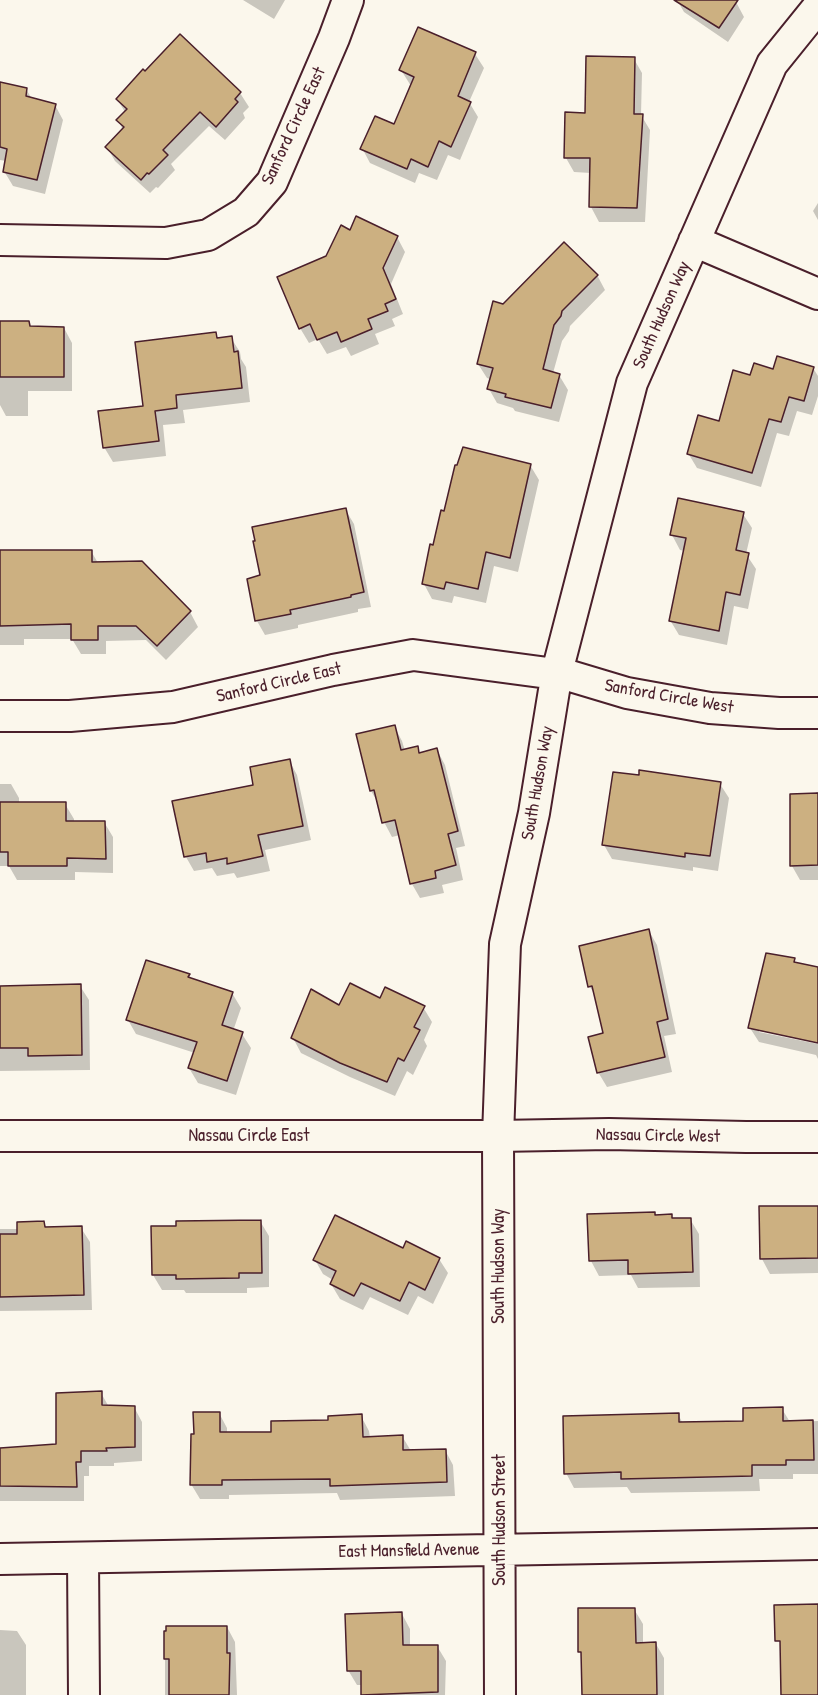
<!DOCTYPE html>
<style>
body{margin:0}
canvas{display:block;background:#fbf7ec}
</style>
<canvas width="818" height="1695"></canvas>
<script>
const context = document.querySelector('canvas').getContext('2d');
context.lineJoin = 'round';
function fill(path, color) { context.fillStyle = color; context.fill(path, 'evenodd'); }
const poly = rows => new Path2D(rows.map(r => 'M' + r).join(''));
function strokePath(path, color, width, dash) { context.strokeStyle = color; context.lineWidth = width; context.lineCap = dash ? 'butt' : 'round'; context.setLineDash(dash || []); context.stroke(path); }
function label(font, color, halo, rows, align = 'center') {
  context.font = font + ' "Patrick Hand",sans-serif'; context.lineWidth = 4.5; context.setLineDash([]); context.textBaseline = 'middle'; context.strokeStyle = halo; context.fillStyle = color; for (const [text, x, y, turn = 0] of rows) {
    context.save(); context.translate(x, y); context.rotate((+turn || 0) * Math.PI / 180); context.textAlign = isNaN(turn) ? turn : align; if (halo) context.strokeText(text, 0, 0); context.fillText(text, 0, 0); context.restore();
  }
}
fill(poly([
 [243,0,285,0,274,19],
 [677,0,732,0,736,2,744,17,728,42,684,12],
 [475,54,484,68,469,102,478,117,460,160,448,155,437,180,419,173,415,183,370,163,362,148,394,126,411,86,401,70],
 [634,59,642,73,641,115,650,130,645,222,599,222,591,207,591,173,574,172,566,158],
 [146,73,240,93,249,107,243,113,245,118,225,140,209,126,171,164,175,170,158,188,156,187,150,193,115,161,107,147,123,130,118,120,125,112,117,99],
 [0,83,26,89,32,99,55,105,63,120,45,194,13,186,4,171,6,161,0,160],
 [818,203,818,220,813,211],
 [350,232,397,237,405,252,391,284,403,314,392,319,395,326,375,334,379,344,351,356,346,347,327,354,318,339,309,343,300,328,327,257],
 [597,275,605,290,570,326,569,331,562,341,553,373,559,375,568,390,559,422,515,411,513,408,497,403,489,389,492,380,487,378,478,364,503,306],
 [0,323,29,323,31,328,64,328,72,343,72,391,28,391,28,416,6,416,0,405],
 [215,334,218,339,231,338,240,352,241,359,246,367,250,402,183,410,185,423,163,425,166,456,113,462,104,447],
 [813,368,818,376,818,396,812,415,797,411,789,436,777,433,761,487,697,468,688,453,720,423,751,377,774,371],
 [530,465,539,480,518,572,494,566,486,603,454,596,452,603,432,599,424,584,446,512],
 [345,509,354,524,371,607,358,609,358,612,298,625,298,628,265,635,257,621,262,576],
 [743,514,752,528,746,554,756,569,748,609,734,606,727,645,679,635,670,620,685,551,680,550,672,535],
 [91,551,98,563,142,562,190,612,198,627,166,660,146,640,106,641,106,654,81,654,72,639,24,639,24,645,0,645,0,552],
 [394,726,402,741,405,751,417,748,420,754,437,750,445,765,465,846,456,848,463,880,442,885,444,893,420,898,412,884,400,835,392,837,384,822,380,806,371,791],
 [289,760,297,775,311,840,265,850,270,871,237,878,234,873,217,876,212,868,194,871,186,857,174,802,255,786],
 [0,784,11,784,19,798,19,803,65,804,74,819,74,822,104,822,113,837,113,873,75,872,75,880,17,880,9,866,0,866],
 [720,784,729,798,718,871,693,867,693,871,612,859,604,845],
 [816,792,818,792,818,880,800,880,792,866],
 [649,931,657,945,676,1034,664,1036,672,1072,607,1087,598,1072,605,1034,596,997,590,987,580,947],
 [794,960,796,964,818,969,818,1041,759,1029,759,1032,818,1044,818,1059,816,1055,759,1042,750,1028],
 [189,975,191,980,232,993,241,1008,233,1031,242,1034,251,1048,236,1095,198,1083,189,1068,195,1053,136,1034,128,1020],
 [80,986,89,1000,90,1070,0,1071,0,988],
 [340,1007,423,1007,432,1022,424,1040,427,1046,413,1075,407,1071,395,1096,350,1077,301,1053,293,1038],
 [818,1207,818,1273,770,1274,762,1259],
 [654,1213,656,1217,671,1216,673,1220,690,1219,699,1234,700,1287,638,1288,631,1275,599,1276,591,1261],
 [260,1221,269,1236,269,1287,247,1288,247,1293,186,1293,184,1290,162,1290,153,1275],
 [44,1223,47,1228,81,1228,90,1242,92,1310,0,1311,0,1229,18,1229],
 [403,1250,439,1259,448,1273,433,1304,418,1296,408,1315,370,1297,363,1310,340,1299,331,1284,333,1280,323,1274,315,1260],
 [101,1393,109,1407,134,1407,142,1422,142,1461,114,1463,114,1466,89,1466,89,1476,84,1476,84,1501,0,1501,0,1449,57,1445],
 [782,1409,790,1422,818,1421,818,1474,793,1474,793,1479,759,1479,760,1491,631,1493,627,1487,574,1488,566,1473,678,1414,683,1424,744,1423],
 [219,1413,227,1428,227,1434,272,1433,361,1416,369,1431,370,1438,402,1436,411,1451,445,1450,453,1465,455,1496,340,1500,337,1493,229,1495,229,1499,200,1499,191,1484],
 [634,1609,643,1624,643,1644,656,1644,664,1658,664,1695,584,1695,583,1657,580,1651],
 [402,1614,410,1629,410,1647,437,1646,446,1661,445,1695,362,1695,362,1685,357,1685,348,1670],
 [227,1627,235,1642,237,1695,165,1695,165,1632],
 [0,1630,17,1631,26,1645,26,1695,0,1695]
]), '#0003');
const building = poly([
 [674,0,738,0,719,28,674,0],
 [418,27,476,52,458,96,471,102,451,147,439,141,428,167,411,159,407,169,360,149,375,116,394,124,414,77,399,70,418,27],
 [180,34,241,92,235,99,238,102,216,127,200,112,163,150,168,155,149,174,147,173,141,180,105,147,124,127,116,120,127,109,116,99,143,69,145,71,180,34],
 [586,56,635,57,634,114,643,114,637,208,589,207,590,158,564,158,565,112,585,113,586,56],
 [0,82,27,88,26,96,56,104,37,180,3,172,7,149,0,147,0,82],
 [356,216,398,236,383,268,396,299,385,304,388,311,368,319,372,329,341,342,337,332,317,340,310,324,299,329,277,277,326,256,341,225,350,230,356,216],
 [564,242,598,275,562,311,561,316,554,325,543,369,560,374,551,408,505,397,506,394,487,389,493,368,477,364,493,301,503,304,564,242],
 [0,321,29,321,30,326,64,327,64,377,0,377,0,321],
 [216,332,217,338,232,336,234,352,238,351,242,388,176,395,177,408,155,411,159,441,103,448,98,411,143,406,135,342,216,332],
 [777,356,814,367,804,401,789,397,781,422,769,419,752,473,687,454,698,415,719,421,733,370,750,375,754,363,773,369,777,356],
 [463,447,531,464,510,558,486,552,478,589,446,582,444,589,422,584,430,544,433,545,441,510,444,511,455,465,457,465,463,447],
 [678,498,744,512,736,550,749,553,740,595,726,592,719,631,669,621,686,538,670,535,678,498],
 [346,508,364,592,351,595,351,597,290,610,291,614,255,621,247,579,260,575,253,541,255,541,252,527,346,508],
 [0,550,92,550,92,562,142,561,191,611,157,646,136,626,98,626,98,640,71,640,71,624,0,626,0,550],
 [395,725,401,750,418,746,419,753,437,748,458,831,448,834,456,865,435,871,436,878,410,884,395,820,382,823,374,790,370,791,356,734,395,725],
 [290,759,303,826,258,835,263,856,227,864,227,858,207,862,206,853,184,857,172,801,253,785,250,767,290,759],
 [639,770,721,782,710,856,685,853,685,857,602,845,613,772,639,775,639,770],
 [818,793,818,865,790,866,790,794,818,793],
 [0,802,66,802,66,821,105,821,106,859,67,858,67,866,8,866,8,852,0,852,0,802],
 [649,929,668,1019,657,1022,665,1057,597,1073,588,1037,603,1033,592,986,588,987,579,946,649,929],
 [766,953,795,958,794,962,818,967,818,1043,748,1028,766,953],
 [146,960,190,974,188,977,233,992,222,1025,243,1032,227,1081,188,1068,197,1042,126,1020,146,960],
 [350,983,380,998,385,987,425,1006,414,1027,420,1030,404,1061,398,1058,387,1082,340,1063,291,1038,311,989,339,1005,350,983],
 [81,984,82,1055,28,1056,28,1048,0,1048,0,986,81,984],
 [759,1206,818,1206,818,1258,760,1259,759,1206],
 [655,1212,655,1215,672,1214,672,1218,691,1218,693,1272,628,1274,628,1260,589,1261,587,1214,655,1212],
 [335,1215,403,1248,406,1241,440,1258,425,1290,409,1282,400,1301,361,1283,354,1296,330,1284,336,1271,313,1260,335,1215],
 [261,1220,262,1273,239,1273,239,1278,176,1279,176,1275,152,1275,151,1226,176,1226,176,1221,261,1220],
 [44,1221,45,1227,82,1226,84,1295,0,1297,0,1234,17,1234,17,1222,44,1221],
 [102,1391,102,1405,135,1406,135,1447,106,1448,107,1451,81,1451,81,1462,76,1462,77,1487,0,1486,0,1448,56,1444,56,1393,102,1391],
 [783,1407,783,1421,813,1420,814,1460,786,1460,786,1465,752,1465,752,1476,621,1479,621,1472,564,1474,563,1416,679,1413,679,1422,743,1421,743,1408,783,1407],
 [193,1412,220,1412,220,1432,271,1432,271,1421,328,1420,328,1416,362,1414,363,1437,403,1435,403,1450,446,1449,447,1482,330,1486,330,1479,222,1480,222,1485,190,1485,191,1434,194,1434,193,1412],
 [818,1604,818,1695,781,1695,780,1641,775,1641,774,1605,818,1604],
 [578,1608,635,1608,636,1643,656,1642,657,1695,582,1695,581,1652,578,1652,578,1608],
 [402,1612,403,1645,438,1645,438,1692,361,1695,361,1671,347,1671,345,1614,402,1612],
 [166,1626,227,1626,227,1653,230,1653,229,1695,169,1695,169,1659,164,1659,164,1631,166,1631,166,1626]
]);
fill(building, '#ccb081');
strokePath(building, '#4a1f2b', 1.5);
const minor = poly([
 [0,240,166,243,208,235,246,212,272,182,334,38,348,0],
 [694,241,818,294],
 [0,716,70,716,173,707,333,670,413,655,548,673,557,672,627,693,710,708,779,713,818,713],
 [0,1136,498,1136,609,1134,746,1137,818,1137],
 [83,1558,84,1695],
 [0,1559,818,1544],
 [500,1695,498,1136,505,944,534,813,557,672,632,383,772,64,818,7]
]);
strokePath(minor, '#4a1f2b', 34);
strokePath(minor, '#fbf7ec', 30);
label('18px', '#4a1f2b', '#fbf7ec', [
 ["Sanford Circle East",294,126,-65],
 ["South Hudson Way",662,315,-66],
 ["Sanford Circle East",279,683,-13],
 ["Sanford Circle West",669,697,10],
 ["South Hudson Way",538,783,-80],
 ["Nassau Circle East",249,1136],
 ["Nassau Circle West",658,1136,1],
 ["South Hudson Way",499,1266,-90],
 ["South Hudson Street",500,1520,-90],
 ["East Mansfield Avenue",409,1551,-1]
]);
</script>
